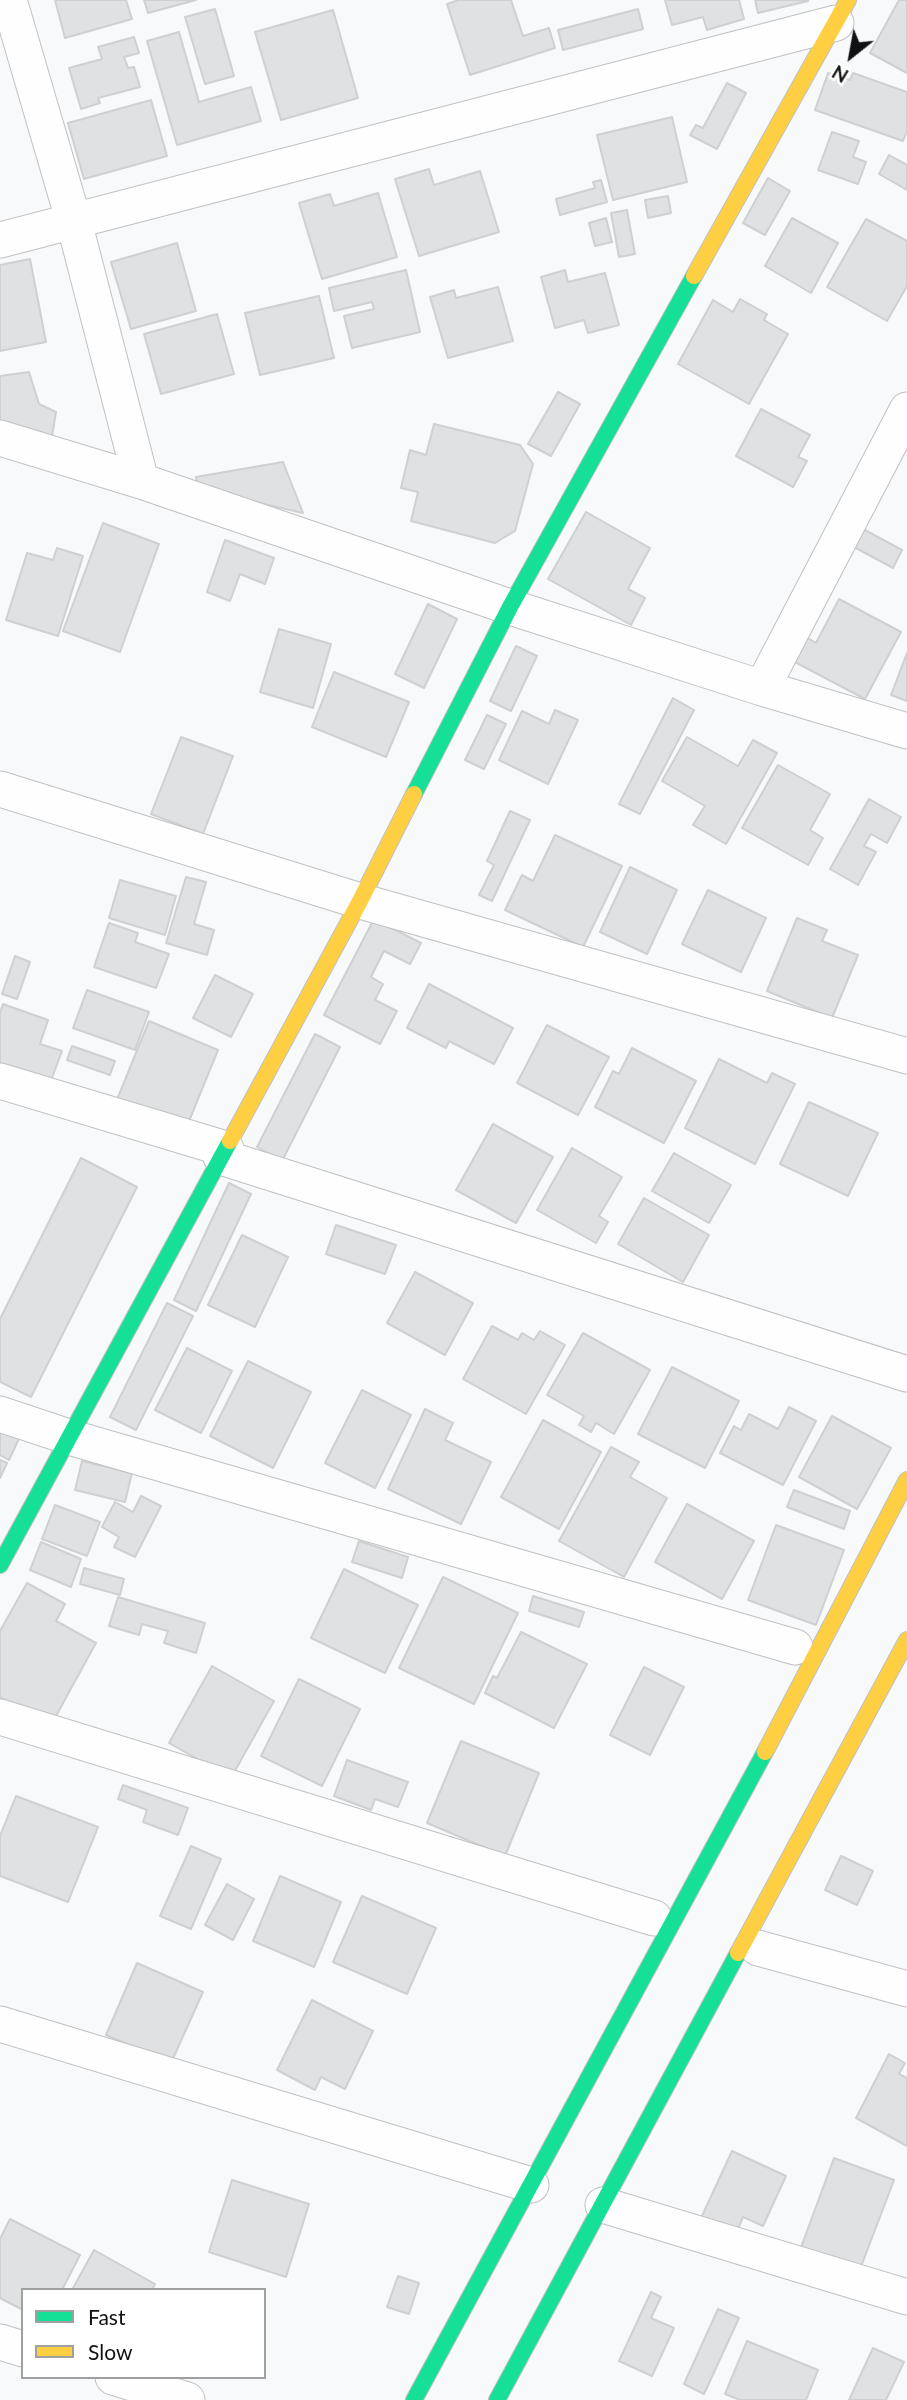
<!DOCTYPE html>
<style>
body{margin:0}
#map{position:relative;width:907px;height:2400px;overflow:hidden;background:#f7f9fb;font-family:Lato,sans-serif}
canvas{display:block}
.legend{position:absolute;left:21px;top:2288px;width:245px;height:91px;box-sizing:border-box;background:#fff;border:2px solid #9fa0a0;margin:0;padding:9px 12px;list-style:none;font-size:21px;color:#101112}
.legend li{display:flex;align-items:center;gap:14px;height:35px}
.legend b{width:35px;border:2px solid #9fa0a0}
.north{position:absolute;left:816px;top:21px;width:70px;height:70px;-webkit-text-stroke:5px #fff;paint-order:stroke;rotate:211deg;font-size:19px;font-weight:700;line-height:28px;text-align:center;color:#101112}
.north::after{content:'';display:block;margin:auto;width:24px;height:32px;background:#101112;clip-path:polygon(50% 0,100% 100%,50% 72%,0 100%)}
</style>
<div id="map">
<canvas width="907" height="2400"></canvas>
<ul class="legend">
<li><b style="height:9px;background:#16e098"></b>Fast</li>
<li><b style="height:9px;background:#ffcf43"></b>Slow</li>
</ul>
<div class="north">N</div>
</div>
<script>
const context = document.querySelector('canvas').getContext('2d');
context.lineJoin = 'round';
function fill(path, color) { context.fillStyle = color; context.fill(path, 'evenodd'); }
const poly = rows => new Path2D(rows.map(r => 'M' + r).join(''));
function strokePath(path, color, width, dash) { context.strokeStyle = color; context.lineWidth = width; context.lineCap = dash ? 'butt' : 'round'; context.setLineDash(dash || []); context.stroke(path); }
const building = poly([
 [55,0,126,0,132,19,65,38,55,0],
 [144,0,196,0,148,13,144,0],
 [459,0,511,0,523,36,549,28,555,48,470,75,447,4,459,0],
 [665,0,739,0,744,19,707,30,703,17,672,25,665,0],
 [755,0,808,0,808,1,758,13,755,0],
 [899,0,907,0,907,73,870,53,899,0],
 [215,9,234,76,205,84,185,17,215,9],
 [638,9,643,29,563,50,558,30,638,9],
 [333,10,358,98,281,120,255,32,333,10],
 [179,32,199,102,251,87,261,121,177,145,147,41,179,32],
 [134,37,139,53,124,57,128,68,134,67,140,87,98,98,100,103,81,109,69,68,102,59,98,47,134,37],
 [828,73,850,80,853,73,907,92,907,131,903,141,815,110,828,73],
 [727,83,746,93,717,149,690,135,696,125,703,128,727,83],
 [151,100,167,156,84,179,68,123,151,100],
 [672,117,687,182,613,200,597,135,672,117],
 [832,132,859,141,853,157,866,162,858,184,818,170,832,132],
 [889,155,907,165,907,190,879,174,889,155],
 [429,169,434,185,480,171,499,232,419,256,395,179,429,169],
 [768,178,790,191,765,235,743,223,768,178],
 [601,180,607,202,560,215,556,199,595,188,593,182,601,180],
 [378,193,397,257,322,279,299,203,330,194,334,206,378,193],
 [668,196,671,213,648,218,645,200,668,196],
 [627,210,635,254,619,257,611,213,627,210],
 [606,218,612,242,595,246,589,223,606,218],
 [792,218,838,243,811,293,765,266,792,218],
 [866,219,907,241,907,286,887,321,827,287,866,219],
 [177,243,196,311,131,329,111,262,177,243],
 [30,259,46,342,0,351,0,265,30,259],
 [406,270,420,332,352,348,344,316,374,309,372,302,334,311,329,288,406,270],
 [565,270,568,282,605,273,619,325,588,333,584,320,555,328,541,277,565,270],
 [498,287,513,341,448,358,430,297,454,290,456,298,498,287],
 [319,296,334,358,260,375,245,313,319,296],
 [740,299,767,314,764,320,788,334,749,404,678,364,713,300,733,312,740,299],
 [217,314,234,374,161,394,144,334,217,314],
 [29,372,39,404,56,412,52,436,0,421,0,376,29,372],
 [558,392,580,404,551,456,528,444,558,392],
 [761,409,810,435,798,457,807,461,793,487,736,456,761,409],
 [434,424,520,445,533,464,515,531,495,543,411,521,418,492,401,488,410,450,426,455,434,424],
 [283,462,303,513,198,489,196,477,283,462],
 [586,512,650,548,628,589,645,598,631,625,548,579,586,512],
 [103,523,159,544,120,652,63,631,103,523],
 [863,529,902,550,893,568,854,547,863,529],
 [225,540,274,558,265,584,240,574,230,601,207,592,225,540],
 [57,548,83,556,58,636,6,620,27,553,53,560,57,548],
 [839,599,901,632,865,699,789,659,801,634,816,643,839,599],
 [428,604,457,619,424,688,395,674,428,604],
 [279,629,331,644,313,708,260,692,279,629],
 [516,646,537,656,511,711,490,701,516,646],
 [907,653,907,701,891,695,907,653],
 [334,672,409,702,386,757,312,727,334,672],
 [673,698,694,710,640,814,619,804,673,698],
 [555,710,578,720,548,784,499,760,522,711,549,724,555,710],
 [487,715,506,724,484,769,465,760,487,715],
 [181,737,233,756,203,834,151,814,181,737],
 [687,737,738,766,753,740,777,753,726,844,693,825,705,806,662,781,687,737],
 [778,765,830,794,810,830,823,838,808,865,742,828,778,765],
 [869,799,901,817,887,843,871,834,864,846,876,852,858,885,830,869,869,799],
 [510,811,530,820,492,901,479,895,494,865,487,861,510,811],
 [555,835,622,866,583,947,505,910,522,875,533,881,555,835],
 [630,867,677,890,647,954,600,932,630,867],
 [186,877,206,882,194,924,214,930,207,955,166,943,186,877],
 [120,880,176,896,165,935,109,918,120,880],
 [708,890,766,918,741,972,682,944,708,890],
 [797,918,827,930,822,941,858,955,832,1018,767,991,797,918],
 [374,919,421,943,410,964,384,951,371,977,383,984,375,1000,397,1011,380,1044,324,1015,374,919],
 [109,923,138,933,135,942,169,954,156,988,94,967,109,923],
 [15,956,30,962,17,999,2,994,15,956],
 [215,975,253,994,231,1037,193,1018,215,975],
 [429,984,513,1028,494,1064,449,1041,446,1048,407,1028,429,984],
 [87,990,149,1012,135,1050,73,1028,87,990],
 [3,1004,48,1020,40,1044,62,1051,49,1086,0,1069,0,1013,3,1004],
 [149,1021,218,1050,185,1131,116,1102,149,1021],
 [547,1025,609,1057,578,1115,517,1083,547,1025],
 [315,1034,340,1047,282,1161,257,1147,315,1034],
 [72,1046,115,1061,110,1075,67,1060,72,1046],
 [632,1048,696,1081,664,1143,595,1107,613,1071,619,1074,632,1048],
 [719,1059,767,1083,772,1073,795,1084,755,1164,685,1128,719,1059],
 [809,1102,878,1133,848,1196,780,1164,809,1102],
 [493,1124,553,1157,516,1223,456,1190,493,1124],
 [572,1148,622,1177,599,1216,608,1222,596,1243,537,1210,572,1148],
 [674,1153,731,1185,709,1223,652,1191,674,1153],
 [81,1158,137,1187,31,1397,0,1382,0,1319,81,1158],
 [229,1183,251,1194,196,1311,174,1300,229,1183],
 [644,1198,709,1235,683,1282,618,1244,644,1198],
 [336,1225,396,1245,385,1274,326,1254,336,1225],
 [242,1235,288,1257,255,1327,208,1305,242,1235],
 [415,1272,473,1303,445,1355,387,1323,415,1272],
 [167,1303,193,1316,136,1430,110,1417,167,1303],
 [492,1326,518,1340,522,1333,534,1340,540,1331,565,1345,526,1414,463,1379,492,1326],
 [583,1333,650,1370,614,1434,596,1423,591,1432,579,1425,584,1416,547,1395,583,1333],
 [187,1348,232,1371,201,1433,155,1410,187,1348],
 [248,1361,311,1392,273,1468,210,1436,248,1361],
 [672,1367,739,1401,705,1468,638,1434,672,1367],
 [362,1390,411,1415,375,1488,325,1463,362,1390],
 [789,1407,816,1421,783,1485,720,1453,734,1426,741,1430,749,1414,778,1429,789,1407],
 [425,1409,453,1423,445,1440,491,1462,461,1524,388,1489,425,1409],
 [832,1416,891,1448,857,1509,799,1477,832,1416],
 [0,1420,23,1430,9,1460,0,1455,0,1420],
 [543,1420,601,1452,559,1529,501,1497,543,1420],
 [611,1447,639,1462,630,1477,667,1498,624,1577,559,1541,611,1447],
 [0,1460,7,1463,0,1478,0,1460],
 [82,1461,132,1473,125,1502,75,1490,82,1461],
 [794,1490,850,1511,844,1529,787,1507,794,1490],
 [141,1496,161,1506,135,1557,114,1547,119,1537,102,1527,115,1502,133,1512,141,1496],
 [687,1504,754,1541,722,1599,655,1562,687,1504],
 [55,1505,100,1522,87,1556,42,1539,55,1505],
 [776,1525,844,1550,816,1625,748,1600,776,1525],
 [359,1541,408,1557,402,1578,352,1562,359,1541],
 [41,1542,81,1559,71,1587,30,1570,41,1542],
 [84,1568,124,1579,120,1595,80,1584,84,1568],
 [344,1569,418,1605,385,1673,311,1638,344,1569],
 [443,1577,518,1613,474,1704,399,1668,443,1577],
 [27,1583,65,1604,56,1621,96,1643,51,1725,0,1697,0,1631,27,1583],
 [533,1596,584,1612,579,1627,529,1611,533,1596],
 [118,1597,205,1623,196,1653,164,1643,168,1631,142,1624,139,1635,109,1626,118,1597],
 [521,1632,587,1664,554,1728,485,1693,493,1676,497,1678,521,1632],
 [212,1666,274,1701,231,1778,169,1743,212,1666],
 [644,1667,684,1687,650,1755,610,1735,644,1667],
 [299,1679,360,1709,322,1786,261,1756,299,1679],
 [461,1741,539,1773,505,1856,427,1823,461,1741],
 [347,1760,408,1782,398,1807,375,1799,371,1810,334,1796,347,1760],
 [123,1785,188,1808,178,1835,143,1822,147,1810,118,1799,123,1785],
 [16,1796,98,1827,68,1902,0,1876,0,1836,16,1796],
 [191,1846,221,1859,191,1929,160,1916,191,1846],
 [841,1856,873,1871,857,1905,825,1890,841,1856],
 [280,1876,341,1902,314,1967,253,1941,280,1876],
 [227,1884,254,1899,233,1940,205,1925,227,1884],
 [362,1896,436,1928,407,1994,333,1962,362,1896],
 [137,1963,203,1992,171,2063,106,2035,137,1963],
 [312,2000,373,2031,345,2089,321,2077,315,2090,277,2070,312,2000],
 [889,2054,905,2063,899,2074,907,2078,907,2146,856,2118,889,2054],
 [732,2151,786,2176,763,2226,743,2217,736,2234,701,2218,732,2151],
 [834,2158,894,2180,859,2272,800,2250,834,2158],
 [232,2180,309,2204,286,2277,209,2252,232,2180],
 [10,2219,80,2255,62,2290,23,2290,23,2310,0,2298,0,2239,10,2219],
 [94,2250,155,2284,152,2290,72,2290,94,2250],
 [398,2276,419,2283,409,2314,387,2307,398,2276],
 [651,2292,661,2297,651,2318,674,2328,652,2376,619,2361,651,2292],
 [718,2309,739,2318,704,2394,684,2384,718,2309],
 [747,2341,818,2370,806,2400,740,2400,725,2394,747,2341],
 [873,2348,904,2362,886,2400,849,2400,873,2348]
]);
fill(building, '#dfe1e2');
strokePath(building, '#ced0d1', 2);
const street = poly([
 [9,0,74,222,141,481,510,607,762,688,907,731],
 [0,240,836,23],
 [0,438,141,481],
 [762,688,907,410],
 [0,789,360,901,907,1056],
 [0,1081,226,1149],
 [221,1157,907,1374],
 [0,1414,69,1437,795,1647],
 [0,1717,654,1918],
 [758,1948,907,1989],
 [0,2024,531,2185],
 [603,2205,907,2297],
 [0,2342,23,2349],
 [113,2377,187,2400]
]);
const fast = poly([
 [414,794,510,607,694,276],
 [0,1565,230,1141],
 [414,2400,765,1752],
 [497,2400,738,1953]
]);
const slow = poly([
 [694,276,848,0],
 [230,1141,360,901,414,794],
 [765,1752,907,1480],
 [738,1953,907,1640]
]);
strokePath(street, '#c0c1c2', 37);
strokePath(fast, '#c0c1c2', 18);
strokePath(slow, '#c0c1c2', 18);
strokePath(street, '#fefefe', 35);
strokePath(fast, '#16e098', 16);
strokePath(slow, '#ffcf43', 16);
</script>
